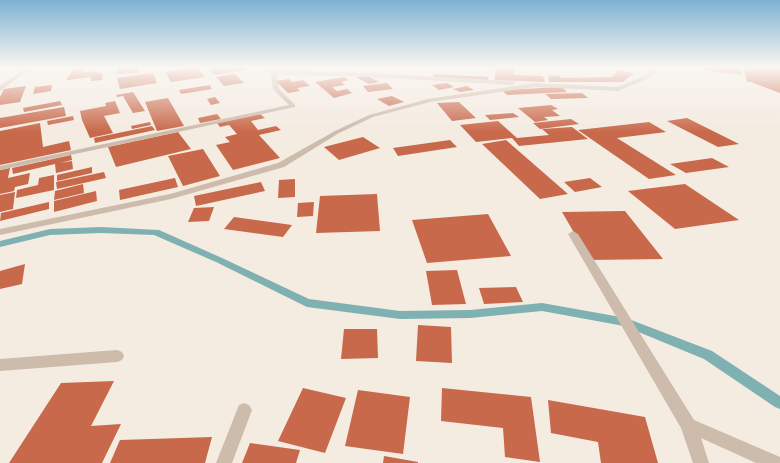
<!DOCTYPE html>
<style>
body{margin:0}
canvas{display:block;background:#f4ebe1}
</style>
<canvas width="780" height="463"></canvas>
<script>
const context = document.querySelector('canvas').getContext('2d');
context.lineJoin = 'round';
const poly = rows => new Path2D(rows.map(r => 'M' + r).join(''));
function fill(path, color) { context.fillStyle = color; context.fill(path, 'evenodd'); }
fill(poly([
 [101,227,159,230,222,258,309,299,400,311,470,310,542,303,626,318,712,351,780,396,780,409,775,407,704,359,624,326,542,311,470,318,400,319,307,307,216,262,154,235,101,233,50,235,0,247,0,241,50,229,101,227]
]), '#7fb0b2');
fill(poly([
 [119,67,139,67,137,73,116,74],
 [197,67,205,77,171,82,165,72],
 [208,67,243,67,246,70,214,75],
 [495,67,513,67,514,75,543,76,545,82,495,80],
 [703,67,740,67,742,75,703,70],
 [744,67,780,67,780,93,751,82,771,80,747,82],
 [84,68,84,72,98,71,98,73,103,73,102,80,91,81,91,77,67,80,67,78,74,69],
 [618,70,634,73,623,82,549,82,548,75,560,76,561,78,612,77],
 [153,73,157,83,120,89,117,78],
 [235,74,244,83,224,86,216,77],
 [434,74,488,77,488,81,433,77],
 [366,75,379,82,369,84,356,77],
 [344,77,349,80,341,82,345,85,332,87,337,91,347,89,352,93,334,98,315,82],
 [289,79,292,82,303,80,310,86,297,88,300,91,288,93,276,81],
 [387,83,393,89,368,92,363,86],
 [447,83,454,87,439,90,432,85],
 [52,85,51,91,33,94,35,87],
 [210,85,212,89,181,94,179,90],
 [26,86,20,102,0,105,0,97,4,89],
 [467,86,474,90,460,92,453,89],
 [562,87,567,92,507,95,502,90],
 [133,92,145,111,133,113,123,96,117,97,116,95],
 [582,93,588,98,551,99,545,94],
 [392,96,404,102,389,106,377,99],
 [215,97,220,103,211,105,207,99],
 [168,98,184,126,157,131,145,102],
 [60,101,62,105,24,112,23,108],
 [115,101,120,113,104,116,113,133,90,138,82,120,80,111,106,106,105,103],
 [459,102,476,118,452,121,437,103],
 [551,105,558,109,552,110,560,116,544,117,548,120,535,122,518,108],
 [64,107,66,116,0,128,0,118],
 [513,113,519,117,490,120,485,115],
 [217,114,221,119,200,123,198,118],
 [260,114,265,118,251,121,258,130,276,126,281,130,259,135,280,158,233,170,216,145,230,142,225,137,237,134,229,125,220,127,217,123],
 [73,116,74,120,48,125,47,121],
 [687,118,739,144,718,147,667,121],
 [571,119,579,124,540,129,533,123],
 [498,121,517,138,549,135,542,129,572,127,588,139,519,146,512,138,476,142,460,125],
 [150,122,151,125,132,129,131,126],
 [649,122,666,132,617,138,676,175,649,179,578,130],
 [40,123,43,147,69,141,71,150,0,165,0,131],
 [152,126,155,130,95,143,94,138],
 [178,132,191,149,116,167,108,147],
 [363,137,380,148,339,160,324,147],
 [450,140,457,147,398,156,393,148],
 [506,140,568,194,540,199,482,144],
 [203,149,220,176,183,186,168,156],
 [71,155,72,160,60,163,72,161,73,169,56,173,55,164,13,174,12,168],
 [712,158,729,167,686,173,670,164],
 [92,167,92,173,57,181,57,175],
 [10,168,8,178,30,173,28,184,15,187,14,191,0,194,0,170],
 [104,172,106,178,57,189,56,182],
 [54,175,54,190,16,198,17,190,38,185,39,178],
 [175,178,178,187,120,200,119,190],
 [590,178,602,187,575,192,564,182],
 [295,179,295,197,278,198,279,180],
 [261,182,265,191,196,206,194,196],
 [83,184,84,193,54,200,55,191],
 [685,184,739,220,675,229,628,191],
 [96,191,97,201,54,212,54,201],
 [15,192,13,209,0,212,0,195],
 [377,194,380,231,316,233,320,196],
 [49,202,49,209,0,221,1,213],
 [314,202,313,216,297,217,298,203],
 [214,207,209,221,188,222,194,208],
 [625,211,663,259,590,260,562,212],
 [488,214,511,256,427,263,412,220],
 [234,217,292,225,283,237,224,229],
 [25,264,22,284,0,289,0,271],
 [457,270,466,304,432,305,426,271],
 [516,287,523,302,484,304,479,288],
 [418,325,451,327,452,363,416,361],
 [344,329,377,329,378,358,341,359],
 [114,381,91,426,121,424,102,463,9,463,61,383],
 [303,388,346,398,325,453,278,441],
 [442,388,531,397,540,462,505,457,503,428,441,421],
 [358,390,410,397,403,454,345,446],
 [548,400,645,417,658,463,601,463,598,442,551,433],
 [212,437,205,463,110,463,120,440],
 [250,443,300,450,296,463,242,463],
 [384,456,418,462,418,463,383,463]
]), '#c8694b');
fill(poly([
 [27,67,32,67,0,91,0,86,27,67],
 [262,67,268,67,274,70,368,73,513,81,516,83,513,85,368,77,276,74,279,89,295,105,295,107,0,170,0,166,289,105,273,89,271,73,262,67],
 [655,67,660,67,649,78,618,91,535,87,430,102,373,117,339,133,284,167,171,199,0,235,0,229,170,194,278,163,335,131,369,115,428,99,535,83,617,87,645,76,655,67],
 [573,231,578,234,694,420,780,457,780,463,756,463,701,438,709,463,693,463,681,428,568,234,573,231],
 [117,350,122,352,124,356,122,360,117,362,0,371,0,359,117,350],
 [244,403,249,405,252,410,232,463,216,463,239,405,244,403]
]), '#cdbbac');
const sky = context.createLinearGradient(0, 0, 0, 132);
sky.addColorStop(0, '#7eb2d2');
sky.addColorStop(0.51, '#faf6f2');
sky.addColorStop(1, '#faf6f200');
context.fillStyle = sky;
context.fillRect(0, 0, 780, 132);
</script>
